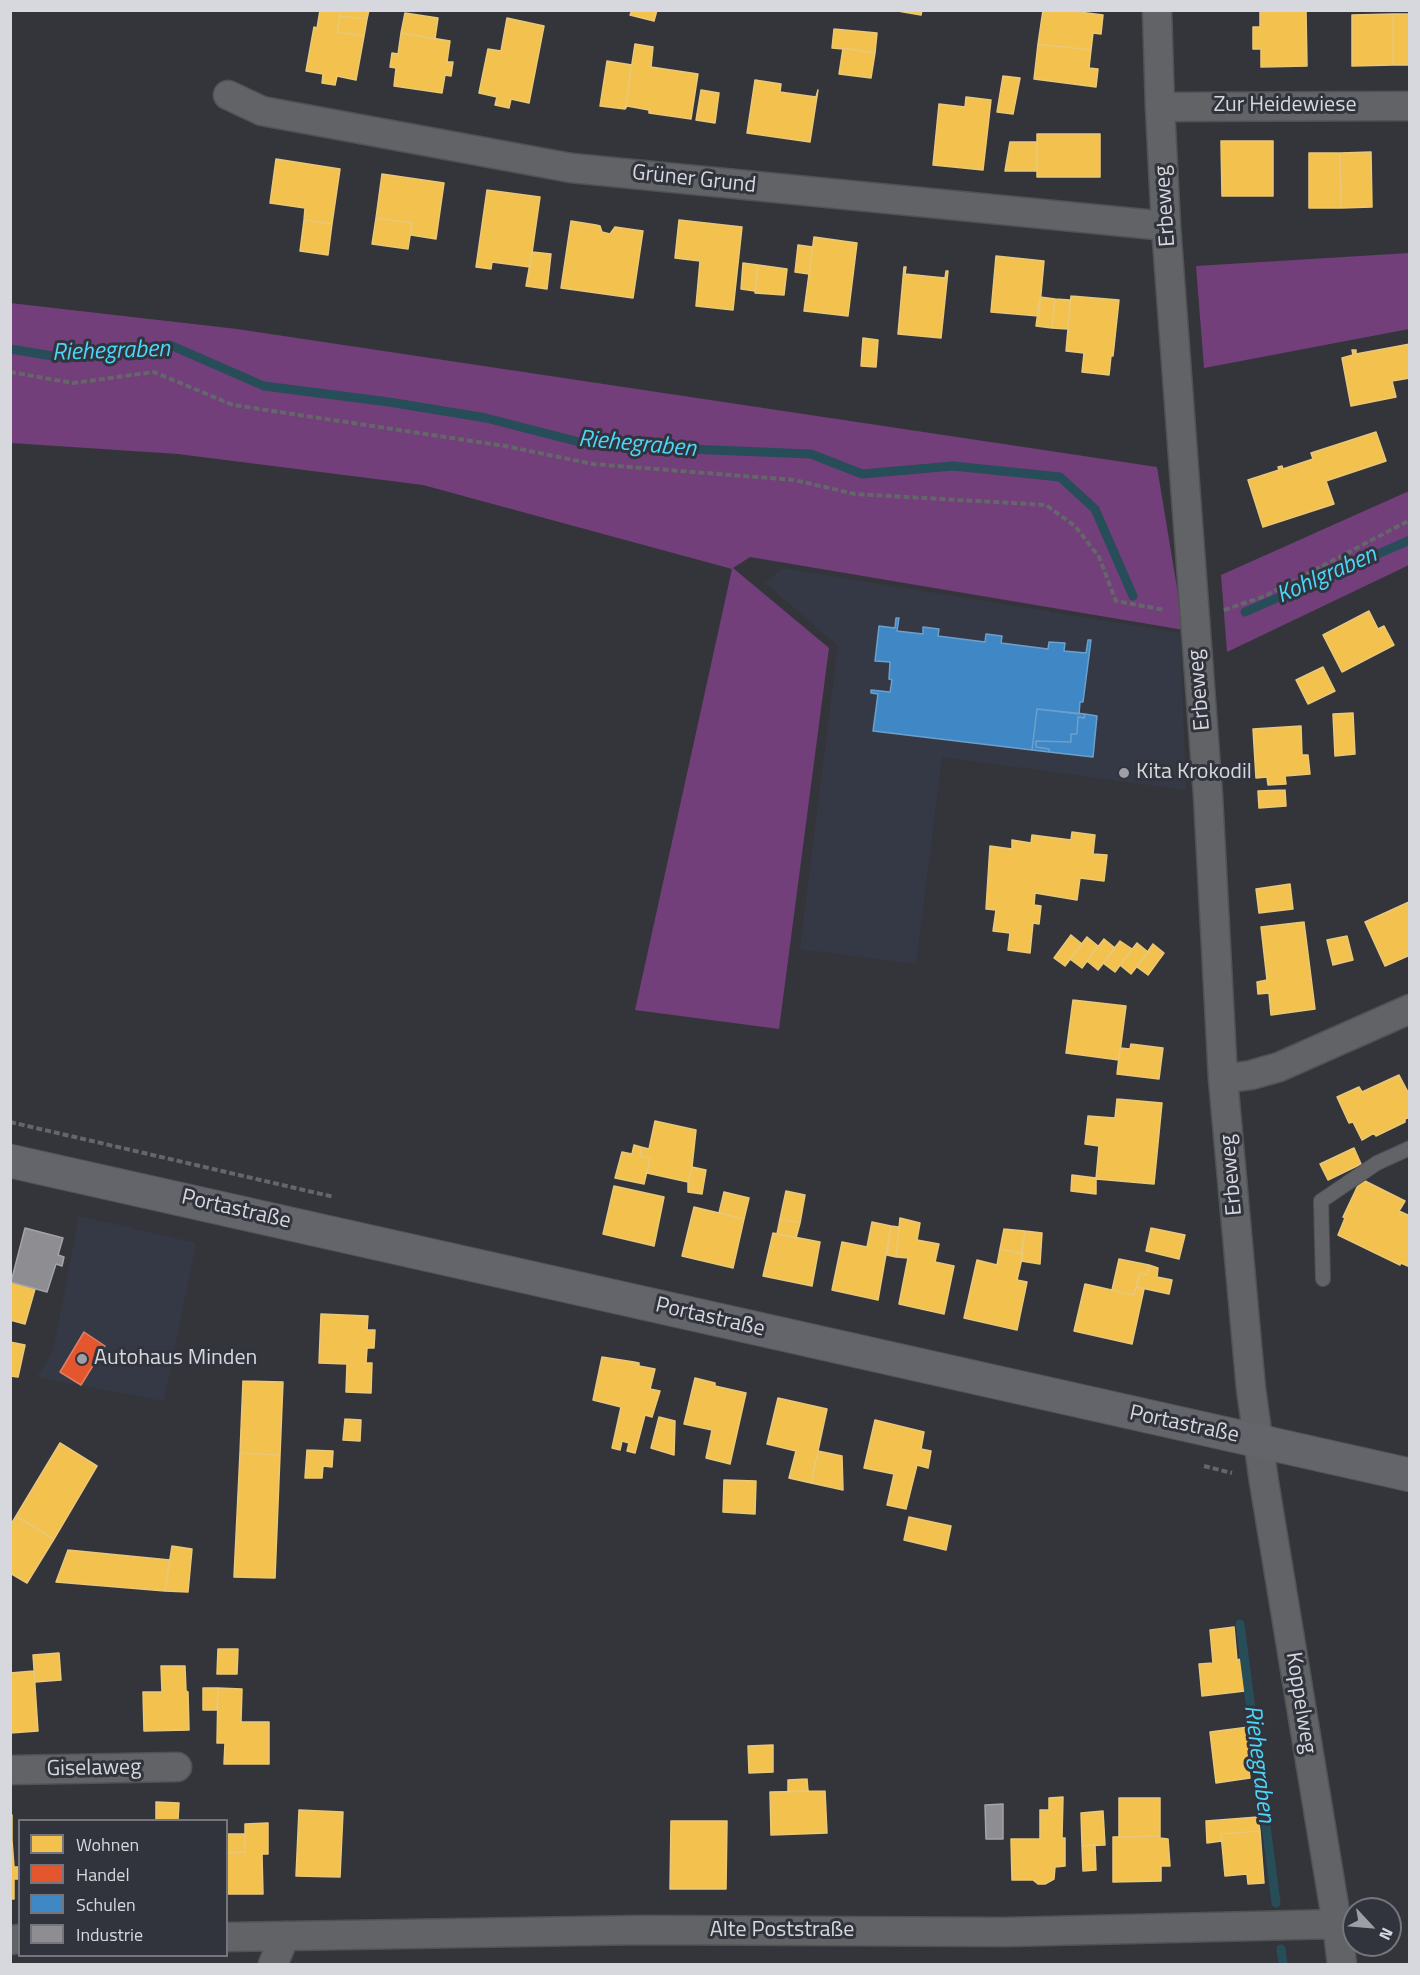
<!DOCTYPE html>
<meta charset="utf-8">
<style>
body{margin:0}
#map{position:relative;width:1420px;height:1975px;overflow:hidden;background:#34353a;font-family:"Titillium Web",sans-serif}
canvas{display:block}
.frame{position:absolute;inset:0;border:12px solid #d6d8dd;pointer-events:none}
.legend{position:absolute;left:18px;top:1819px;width:210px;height:138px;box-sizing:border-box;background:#31343d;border:2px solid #73767d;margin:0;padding:8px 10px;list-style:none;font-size:18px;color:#d6d8dd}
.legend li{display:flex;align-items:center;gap:12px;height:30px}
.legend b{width:30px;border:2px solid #73767d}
.north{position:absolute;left:1342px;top:1897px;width:60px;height:60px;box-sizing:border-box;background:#31343d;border:2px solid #73767d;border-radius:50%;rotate:116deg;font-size:16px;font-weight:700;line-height:24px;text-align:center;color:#d6d8dd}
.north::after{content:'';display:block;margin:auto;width:21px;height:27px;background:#9d9fa4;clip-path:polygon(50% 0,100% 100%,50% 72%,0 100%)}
</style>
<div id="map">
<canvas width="1420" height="1975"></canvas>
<div class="frame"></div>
<ul class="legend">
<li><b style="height:16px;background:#f2c14e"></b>Wohnen</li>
<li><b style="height:16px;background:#e4572e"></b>Handel</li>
<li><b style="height:16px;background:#3f88c5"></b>Schulen</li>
<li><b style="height:16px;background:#8d8d92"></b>Industrie</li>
</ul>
<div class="north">N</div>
</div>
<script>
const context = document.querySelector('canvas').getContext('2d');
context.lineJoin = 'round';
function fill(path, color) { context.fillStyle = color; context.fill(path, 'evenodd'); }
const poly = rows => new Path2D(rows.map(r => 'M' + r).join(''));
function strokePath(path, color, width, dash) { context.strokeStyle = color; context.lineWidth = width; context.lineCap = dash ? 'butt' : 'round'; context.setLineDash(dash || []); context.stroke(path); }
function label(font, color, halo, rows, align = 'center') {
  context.font = font + ' "Titillium Web",sans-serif'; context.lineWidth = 6; context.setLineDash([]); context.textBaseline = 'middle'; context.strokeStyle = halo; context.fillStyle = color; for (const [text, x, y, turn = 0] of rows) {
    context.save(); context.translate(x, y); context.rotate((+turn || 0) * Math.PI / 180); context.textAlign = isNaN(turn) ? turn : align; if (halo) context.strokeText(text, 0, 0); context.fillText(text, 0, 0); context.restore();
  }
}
fill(poly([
 [783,568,1180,633,1186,790,942,757,916,964,800,949,838,646,765,583],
 [79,1216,196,1243,164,1401,37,1377,53,1351]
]), '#353946');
fill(poly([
 [1409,253,1409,329,1204,368,1196,266],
 [10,303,237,329,1157,467,1184,630,750,557,733,568,829,648,779,1029,635,1010,732,569,423,485,178,454,11,443],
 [1409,491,1409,565,1227,652,1221,575]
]), '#723f7b');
const homes = poly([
 [320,10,341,10,337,32,364,36,356,80,337,76,335,85,322,83,323,74,306,71,314,27,317,28,320,10],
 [341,10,369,10,367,19,340,16,341,10],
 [632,10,657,10,654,21,630,15,632,10],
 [892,10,922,10,921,15,892,10],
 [1043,10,1063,10,1103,15,1101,34,1093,33,1091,50,1038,44,1043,10],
 [1260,10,1306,10,1307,66,1261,67,1261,49,1253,49,1253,27,1260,27,1260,10],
 [405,13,438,18,435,39,401,33,405,13],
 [1393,14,1410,14,1410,65,1393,65,1393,14],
 [1393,14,1393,65,1352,66,1352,15,1393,14],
 [340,16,367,19,364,36,337,32,340,16],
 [507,18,544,26,529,103,511,99,509,108,495,105,497,97,479,93,488,49,501,51,507,18],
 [834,29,877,33,875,53,843,48,843,49,832,48,834,29],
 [401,33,450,41,447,62,453,62,451,76,445,75,442,93,394,86,396,68,390,67,392,53,398,54,401,33],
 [635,44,653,47,651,67,698,74,691,119,649,113,649,110,627,106,625,109,635,44],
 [1038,44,1091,50,1089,68,1098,69,1096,87,1034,79,1038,44],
 [843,48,875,53,871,78,839,74,843,48],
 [607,61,632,65,625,109,600,106,607,61],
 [1003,76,1020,78,1013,114,997,112,1003,76],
 [755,80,781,84,780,92,816,97,818,90,810,142,747,133,755,80],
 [701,90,719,93,715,123,696,120,701,90],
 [966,97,991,100,983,170,933,165,939,104,965,107,966,97],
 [1037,134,1100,134,1100,177,1037,177,1037,134],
 [1221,141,1273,141,1273,196,1222,196,1221,141],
 [1010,142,1037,142,1037,171,1005,171,1010,142],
 [1371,152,1372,207,1341,208,1340,153,1371,152],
 [1309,153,1340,153,1341,208,1309,208,1309,153],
 [276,159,340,169,332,224,304,220,305,208,270,203,276,159],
 [382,174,444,183,436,239,411,235,412,223,376,218,382,174],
 [487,190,540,197,530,267,492,262,491,269,476,267,487,190],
 [376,218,412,223,408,249,372,244,376,218],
 [304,220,332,224,328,255,300,251,304,220],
 [679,220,742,227,733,310,696,306,700,261,675,258,679,220],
 [571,221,596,225,600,226,602,232,610,234,615,227,643,231,633,298,561,288,571,221],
 [814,237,857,243,848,316,804,311,814,237],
 [798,245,813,247,809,274,795,272,798,245],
 [532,252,551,254,547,289,526,286,532,252],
 [996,256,1044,261,1039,316,991,312,996,256],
 [743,263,758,265,755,291,741,289,743,263],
 [758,265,787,269,784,295,755,293,758,265],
 [904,267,906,267,905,274,945,278,946,271,948,271,941,338,898,334,904,267],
 [1071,296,1119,300,1113,356,1111,356,1109,375,1082,372,1084,353,1066,351,1071,296],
 [1040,297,1055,299,1052,328,1036,326,1040,297],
 [1055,299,1070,300,1068,329,1052,328,1055,299],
 [863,338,878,340,876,367,861,366,863,338],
 [1410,344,1410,378,1392,381,1396,397,1351,406,1342,358,1353,355,1352,350,1356,350,1356,354,1410,344],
 [1376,432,1386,461,1326,481,1334,504,1263,527,1248,480,1279,470,1278,467,1282,466,1283,469,1313,459,1311,453,1376,432],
 [1369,611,1378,629,1384,626,1394,645,1342,672,1323,635,1369,611],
 [1323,667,1335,691,1308,704,1296,680,1323,667],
 [1353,713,1355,754,1335,756,1333,714,1353,713],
 [1301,726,1302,755,1308,755,1310,774,1285,776,1286,784,1268,785,1267,777,1256,778,1253,729,1301,726],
 [1285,790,1286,806,1259,808,1258,791,1285,790],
 [1072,832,1095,835,1093,854,1107,855,1104,881,1080,878,1077,900,1035,893,1034,905,1041,906,1039,924,1033,923,1030,953,1008,950,1010,933,993,931,996,910,986,909,990,846,1012,849,1012,840,1031,843,1032,835,1071,840,1072,832],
 [1290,884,1293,909,1259,913,1256,889,1290,884],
 [1409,902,1410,955,1385,966,1365,922,1409,902],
 [1304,922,1315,1009,1271,1015,1269,993,1258,994,1257,982,1267,980,1261,927,1304,922],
 [1071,935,1082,944,1065,966,1054,958,1071,935],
 [1347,936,1353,960,1333,965,1327,940,1347,936],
 [1087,937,1098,946,1082,968,1070,959,1087,937],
 [1104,939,1115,948,1098,970,1087,961,1104,939],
 [1120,941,1132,949,1115,972,1103,963,1120,941],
 [1137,943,1148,952,1131,974,1120,965,1137,943],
 [1153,944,1164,953,1148,975,1137,967,1153,944],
 [1073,1000,1126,1006,1119,1060,1066,1053,1073,1000],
 [1131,1044,1163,1048,1159,1079,1117,1074,1120,1048,1130,1049,1131,1044],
 [1399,1075,1410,1096,1410,1117,1405,1119,1405,1122,1376,1136,1374,1133,1362,1140,1353,1122,1349,1123,1337,1097,1359,1087,1362,1092,1399,1075],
 [1117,1099,1162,1103,1154,1184,1096,1179,1099,1146,1085,1144,1088,1116,1115,1118,1117,1099],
 [655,1121,696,1130,692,1167,688,1182,647,1173,650,1158,640,1156,641,1147,649,1149,655,1121],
 [634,1145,641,1147,640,1156,650,1158,644,1184,615,1178,622,1152,632,1154,634,1145],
 [1354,1148,1361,1164,1328,1180,1320,1164,1354,1148],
 [692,1167,706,1170,702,1194,688,1192,688,1182,692,1167],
 [1072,1175,1096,1178,1096,1194,1071,1191,1072,1175],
 [1361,1179,1405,1201,1399,1211,1410,1216,1410,1267,1401,1263,1400,1265,1338,1235,1345,1218,1343,1217,1361,1179],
 [614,1186,664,1197,654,1246,603,1234,614,1186],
 [786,1191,805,1195,800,1223,780,1219,786,1191],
 [724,1192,749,1198,744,1219,719,1213,724,1192],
 [694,1207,744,1219,733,1268,682,1256,694,1207],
 [900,1218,920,1223,917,1240,939,1244,935,1262,954,1266,944,1314,899,1304,908,1258,896,1257,900,1218],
 [780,1219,800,1223,796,1238,777,1234,780,1219],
 [872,1222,891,1226,878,1300,832,1290,842,1242,867,1247,872,1222],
 [891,1226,899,1227,896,1257,887,1255,891,1226],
 [1151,1228,1185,1235,1179,1259,1146,1251,1151,1228],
 [1004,1229,1025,1231,1021,1253,1000,1249,1004,1229],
 [1025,1231,1042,1233,1040,1264,1021,1261,1025,1231],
 [773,1233,820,1242,812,1286,763,1276,773,1233],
 [1000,1249,1023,1254,1017,1280,1027,1282,1017,1330,964,1318,977,1260,997,1265,1000,1249],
 [1119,1259,1149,1265,1147,1275,1140,1273,1134,1295,1112,1290,1119,1259],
 [1149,1265,1158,1268,1157,1277,1172,1280,1169,1294,1137,1287,1140,1273,1147,1275,1149,1265],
 [11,1282,35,1289,25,1324,10,1320,11,1282],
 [1085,1284,1134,1295,1136,1287,1144,1289,1132,1344,1074,1331,1085,1284],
 [321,1314,368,1316,367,1330,375,1330,374,1348,367,1348,366,1363,372,1363,371,1393,346,1392,347,1364,319,1363,321,1314],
 [10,1342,25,1345,18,1377,10,1376,10,1342],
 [602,1357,634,1362,639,1363,639,1366,655,1369,650,1389,660,1391,652,1417,645,1415,635,1453,627,1451,629,1443,622,1441,620,1450,612,1448,621,1407,593,1400,602,1357],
 [695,1378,715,1383,715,1386,746,1393,730,1464,706,1458,712,1430,684,1424,695,1378],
 [243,1381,283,1382,280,1455,240,1453,243,1381],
 [778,1398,827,1409,811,1483,789,1478,796,1451,767,1444,778,1398],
 [659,1417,675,1421,674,1455,651,1448,659,1417],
 [345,1419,361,1420,360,1441,343,1440,345,1419],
 [875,1420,924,1432,921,1449,931,1451,928,1468,917,1465,906,1509,887,1505,894,1474,864,1468,875,1420],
 [60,1443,97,1466,54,1539,16,1516,60,1443],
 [307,1450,333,1451,332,1467,323,1466,322,1478,305,1478,307,1450],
 [818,1451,842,1456,843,1490,811,1483,818,1451],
 [240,1453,280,1455,275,1578,234,1577,240,1453],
 [724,1480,756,1481,755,1514,723,1512,724,1480],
 [16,1516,54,1539,27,1583,10,1573,10,1526,16,1516],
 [909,1517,951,1526,946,1550,904,1540,909,1517],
 [172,1546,192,1549,188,1592,165,1591,172,1546],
 [68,1550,170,1560,165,1591,56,1582,68,1550],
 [1234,1627,1237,1660,1241,1659,1245,1691,1202,1696,1199,1664,1213,1663,1210,1630,1234,1627],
 [218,1649,238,1649,237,1674,217,1674,218,1649],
 [59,1653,61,1680,35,1682,33,1655,59,1653],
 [161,1666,185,1666,186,1691,188,1692,189,1730,144,1731,143,1692,162,1692,161,1666],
 [34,1671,38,1731,10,1733,10,1673,34,1671],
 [203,1688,218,1688,217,1710,203,1710,203,1688],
 [218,1688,242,1689,241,1722,269,1722,269,1764,224,1764,225,1743,217,1743,218,1688],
 [1249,1727,1254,1768,1249,1769,1250,1778,1216,1783,1210,1732,1249,1727],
 [773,1745,773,1772,749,1773,748,1746,773,1745],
 [807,1779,808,1791,788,1792,788,1780,807,1779],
 [825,1791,827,1833,771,1835,770,1792,825,1791],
 [1063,1797,1062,1838,1065,1838,1065,1866,1055,1867,1054,1879,1045,1884,1038,1884,1033,1880,1012,1880,1011,1839,1040,1839,1040,1810,1049,1810,1049,1798,1063,1797],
 [1119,1798,1160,1798,1160,1836,1119,1837,1119,1798],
 [156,1802,179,1803,178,1820,156,1820,156,1802],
 [299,1810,343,1812,340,1877,296,1876,299,1810],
 [1103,1811,1105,1845,1082,1846,1081,1813,1103,1811],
 [10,1815,12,1815,12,1840,10,1840,10,1815],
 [1258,1817,1260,1831,1221,1834,1222,1841,1207,1843,1206,1821,1258,1817],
 [671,1821,727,1821,726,1889,670,1889,671,1821],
 [268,1823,268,1854,262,1854,263,1894,226,1894,226,1853,245,1852,245,1824,268,1823],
 [1260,1831,1264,1883,1248,1884,1247,1874,1225,1876,1221,1834,1260,1831],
 [226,1834,245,1834,245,1852,226,1853,226,1834],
 [1160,1836,1160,1838,1168,1839,1170,1866,1161,1866,1161,1881,1113,1882,1113,1837,1160,1836],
 [10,1840,12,1840,14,1867,20,1867,20,1879,14,1879,14,1899,10,1899,10,1840],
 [1095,1845,1096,1870,1083,1871,1082,1846,1095,1845]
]);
fill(homes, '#f2c14e');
strokePath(homes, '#eac879', 1.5);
const shops = poly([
 [84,1332,105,1346,81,1385,60,1372,84,1332]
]);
fill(shops, '#e4572e');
strokePath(shops, '#e07e62', 1.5);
const schools = poly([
 [896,618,899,618,897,631,923,634,923,627,939,629,938,636,985,642,986,634,1002,636,1001,643,1048,649,1049,642,1065,643,1064,651,1086,653,1088,640,1091,640,1083,702,1080,702,1079,714,1037,709,1032,750,873,731,878,694,871,693,871,690,890,692,892,680,889,679,890,662,875,661,879,626,895,628,896,618],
 [1037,709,1085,714,1084,718,1078,717,1077,734,1071,734,1071,742,1036,741,1036,747,1049,749,1049,752,1032,750,1037,709],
 [1085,714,1097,716,1093,757,1049,752,1049,749,1036,747,1036,741,1071,742,1071,734,1077,734,1078,717,1084,718,1085,714]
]);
fill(schools, '#3f88c5');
strokePath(schools, '#6ca0cc', 1.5);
const industry = poly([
 [25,1228,63,1238,58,1255,64,1257,62,1266,56,1264,47,1292,11,1282,25,1228],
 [1003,1804,1003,1839,986,1839,985,1805,1003,1804]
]);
fill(industry, '#8d8d92');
strokePath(industry, '#a3a4a8', 1.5);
strokePath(poly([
 [10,349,65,358,170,345,264,386,389,402,486,418,591,445,811,454,862,474,953,466,1060,477,1095,509,1133,596],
 [1245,612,1410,540],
 [1240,1624,1276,1903],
 [1281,1949,1283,1964]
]), '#264d58', 9);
const service = poly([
 [1323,1279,1321,1201,1377,1163,1410,1148]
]);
const minor = poly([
 [1157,10,1160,107,1166,226,1208,795,1223,1079,1251,1389,1264,1482,1337,1924,1342,1964],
 [228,95,262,111,571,168,1166,226],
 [1160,107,1410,106],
 [1223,1079,1251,1075,1279,1067,1410,1009],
 [10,1770,177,1767],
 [226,1937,643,1930,1007,1932,1337,1924],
 [10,1940,20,1939],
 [273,1964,285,1936]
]);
const secondary = poly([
 [10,1161,1410,1475]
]);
strokePath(service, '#515256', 16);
strokePath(minor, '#515256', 31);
strokePath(secondary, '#515256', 35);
strokePath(poly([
 [10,372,73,383,154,372,233,405,505,446,593,464,794,480,855,494,1046,505,1075,526,1099,557,1116,601,1165,610],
 [1224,610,1265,596,1410,520],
 [10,1122,334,1197],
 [1204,1466,1232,1473]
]), '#64666a', 4, [6, 3]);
strokePath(service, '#616366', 14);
strokePath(minor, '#616366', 28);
strokePath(secondary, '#64656b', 33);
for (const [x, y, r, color] of [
 [1124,773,6,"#9d9fa4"],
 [82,1359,6,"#9d9fa4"]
]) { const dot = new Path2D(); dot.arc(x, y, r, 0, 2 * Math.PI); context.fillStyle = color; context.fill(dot); strokePath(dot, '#31343d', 2); }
label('22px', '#d6d8dd', '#31343d', [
 ["Zur Heidewiese",1285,106],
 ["Grüner Grund",694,180,6],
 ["Erbeweg",1166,206,-94],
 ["Erbeweg",1200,690,-95],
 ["Erbeweg",1232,1175,-95],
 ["Portastraße",236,1210,13],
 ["Portastraße",710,1318,13],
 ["Portastraße",1184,1425,12],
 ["Koppelweg",1300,1703,81],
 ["Giselaweg",94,1769,-1],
 ["Alte Poststraße",782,1931]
]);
label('22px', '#d6d8dd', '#31343d', [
 ["Kita Krokodil",1136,773],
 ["Autohaus Minden",94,1359]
], 'left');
label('italic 24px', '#4bd6f9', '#31343d', [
 ["Riehegraben",111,352,-2],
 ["Riehegraben",637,445,5],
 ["Kohlgraben",1327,576,-24],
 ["Riehegraben",1258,1764,83]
]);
</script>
